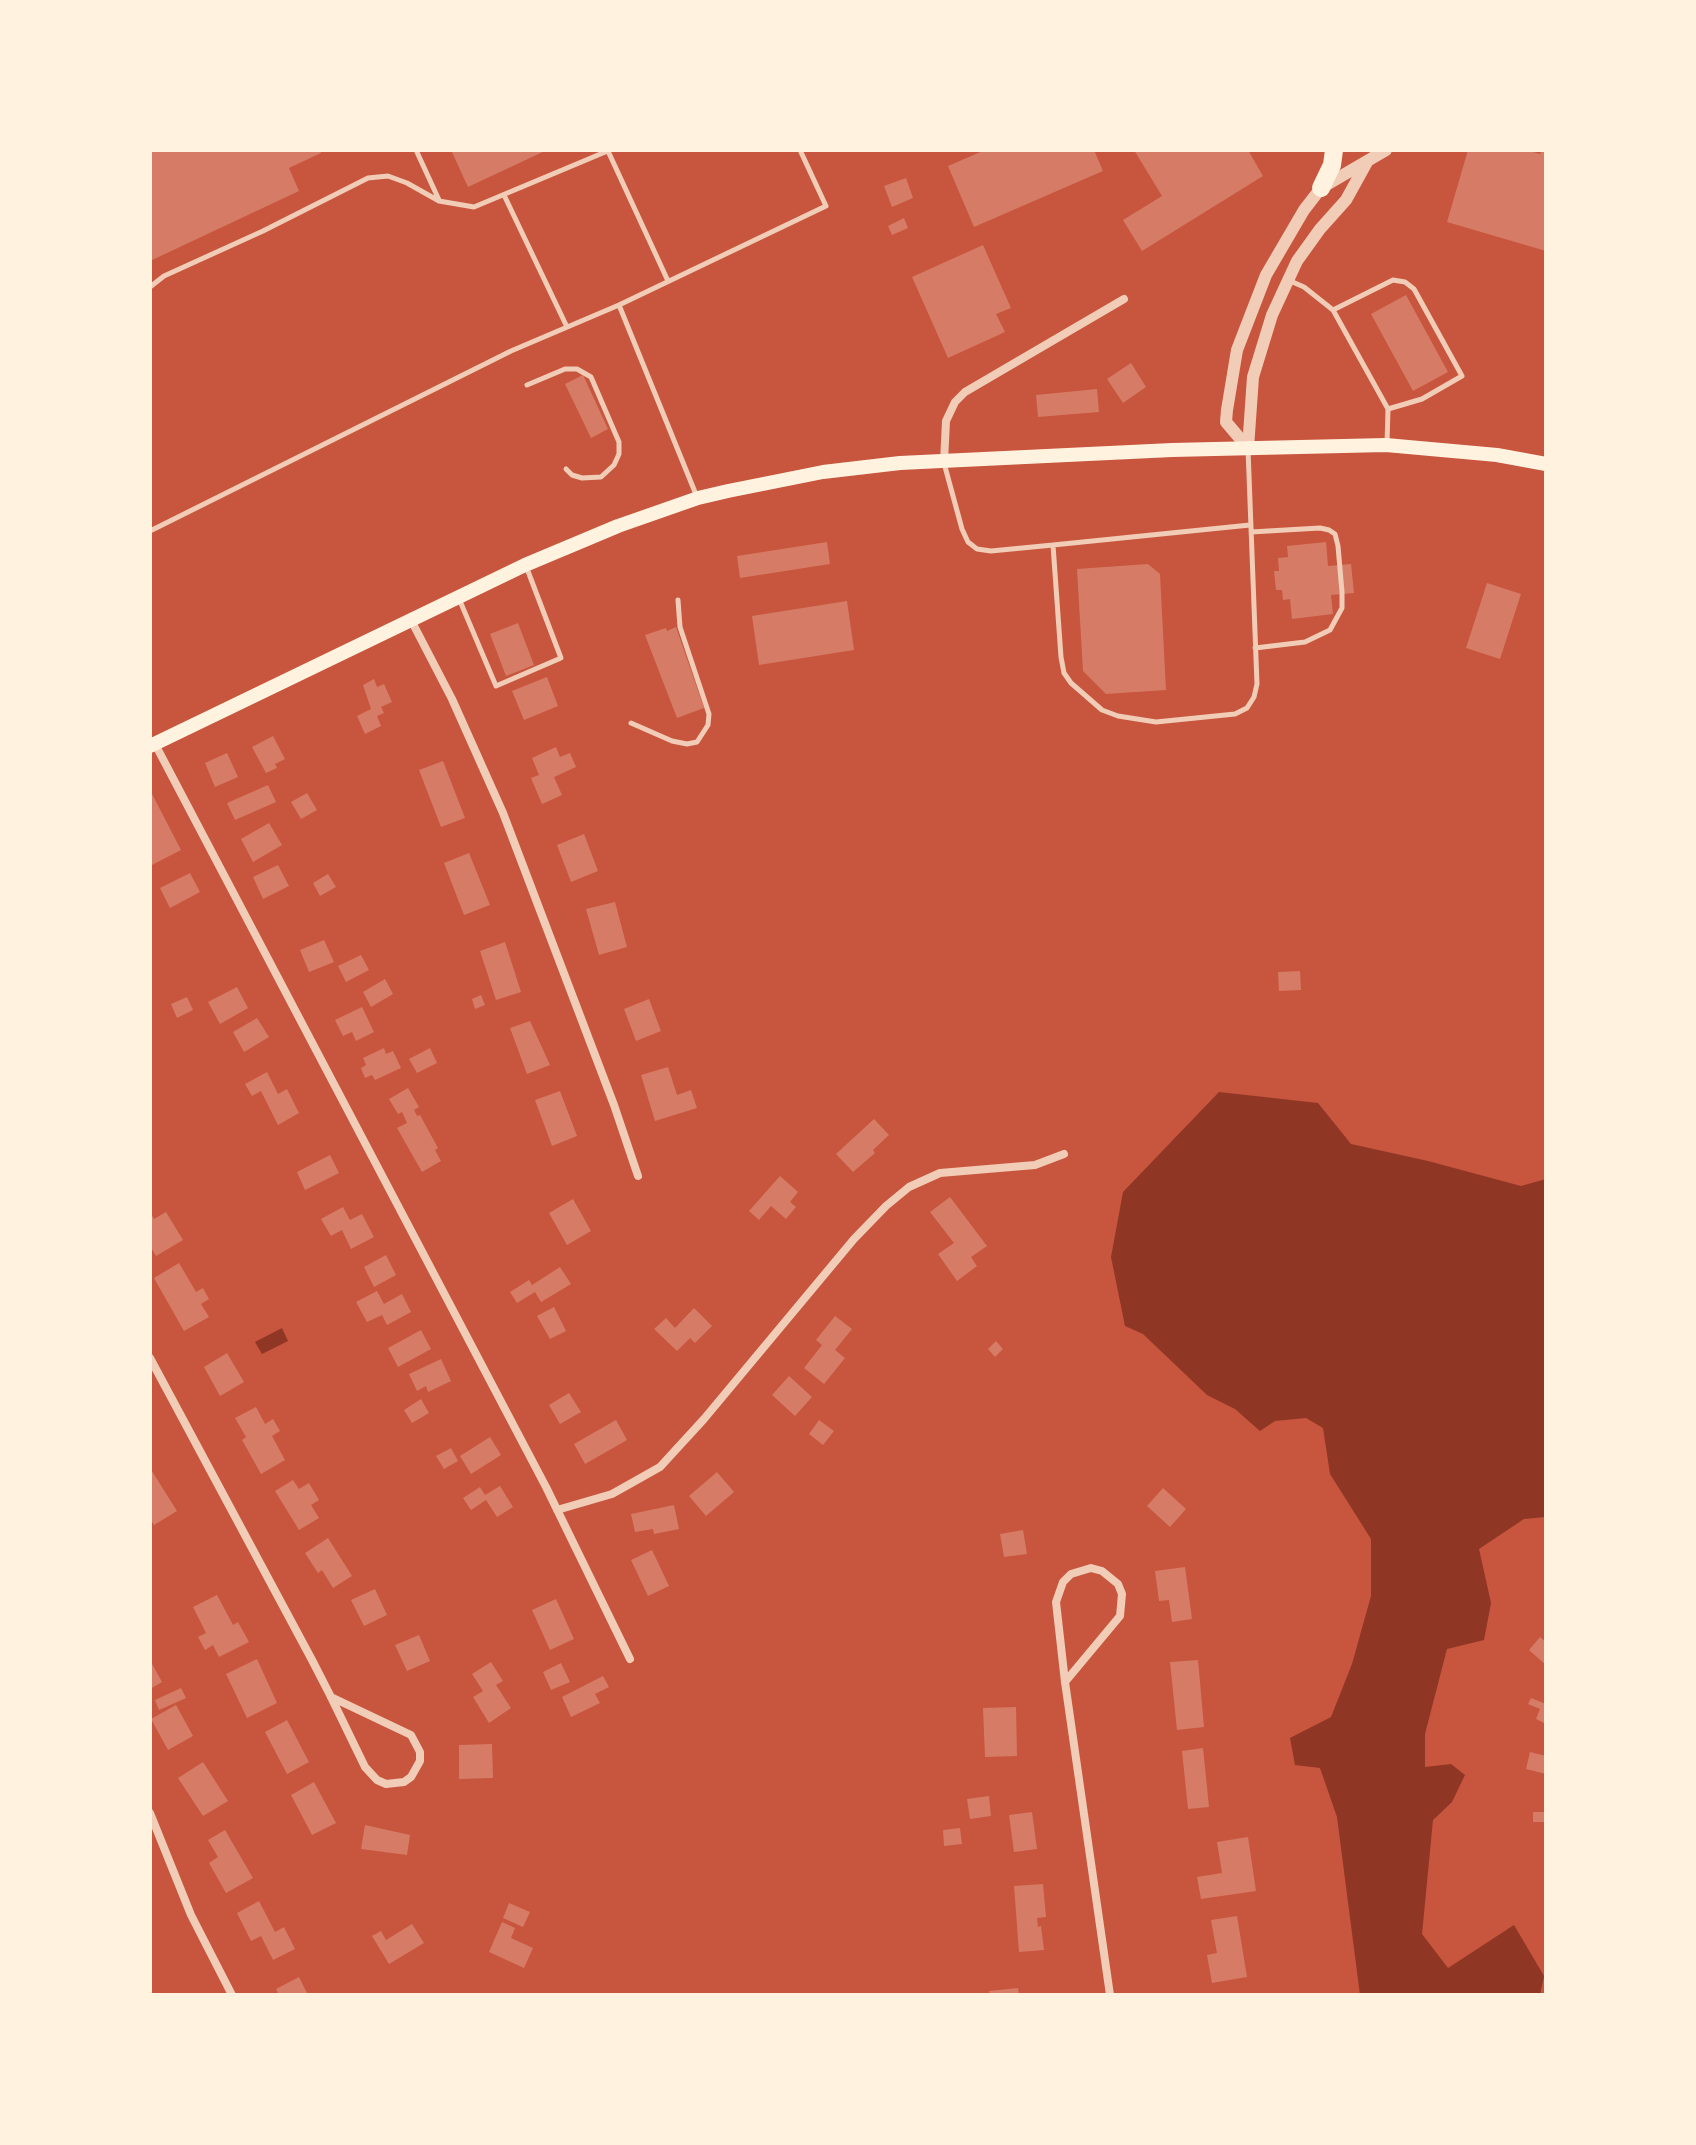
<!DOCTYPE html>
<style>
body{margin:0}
#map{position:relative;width:1696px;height:2145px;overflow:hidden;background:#c8553d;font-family:Overpass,sans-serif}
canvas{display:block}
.frame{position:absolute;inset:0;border:152px solid #fff3e0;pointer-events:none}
</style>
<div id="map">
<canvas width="1696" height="2145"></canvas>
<div class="frame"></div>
</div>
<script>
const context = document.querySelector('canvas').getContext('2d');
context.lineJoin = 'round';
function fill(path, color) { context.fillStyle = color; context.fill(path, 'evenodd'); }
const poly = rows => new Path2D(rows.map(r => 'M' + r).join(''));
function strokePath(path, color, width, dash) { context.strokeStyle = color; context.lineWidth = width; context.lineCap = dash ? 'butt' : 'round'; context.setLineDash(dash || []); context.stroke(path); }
fill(poly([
 [1219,1092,1318,1103,1351,1144,1428,1161,1521,1186,1546,1179,1546,1517,1524,1519,1479,1549,1491,1603,1484,1640,1447,1649,1425,1734,1425,1767,1451,1764,1465,1775,1452,1802,1433,1820,1422,1934,1448,1968,1514,1925,1544,1976,1540,1995,1360,1995,1337,1817,1320,1768,1295,1765,1290,1738,1331,1717,1352,1664,1371,1596,1371,1539,1330,1474,1323,1428,1306,1418,1275,1421,1260,1431,1235,1409,1207,1395,1143,1334,1125,1326,1111,1257,1123,1192],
 [282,1328,288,1341,262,1354,255,1342]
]), '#8f3625');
fill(poly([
 [150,150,320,150,321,153,289,168,299,191,150,261],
 [451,150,547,150,468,187],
 [985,150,1094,150,1103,171,974,227,948,166],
 [1134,150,1248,150,1263,176,1142,251,1123,220,1162,196],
 [1468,150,1526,150,1540,154,1542,150,1546,150,1546,251,1447,222],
 [906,178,913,198,892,207,884,186],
 [904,218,908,228,892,235,888,226],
 [983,245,1011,308,996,314,1005,332,948,358,912,277],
 [1406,295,1448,372,1413,391,1371,314],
 [1131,363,1146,387,1123,403,1107,379],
 [583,375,608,429,591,438,565,384],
 [1097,389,1099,412,1038,417,1036,395],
 [827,542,830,564,740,578,737,556],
 [1326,542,1328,566,1351,564,1354,593,1331,595,1333,614,1292,619,1290,599,1283,600,1282,590,1276,590,1274,571,1279,571,1278,558,1288,557,1287,546],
 [1148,564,1160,574,1166,690,1106,694,1083,671,1077,569],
 [1487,583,1521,594,1500,659,1466,648],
 [847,601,854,650,759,665,752,616],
 [518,623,534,665,506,676,490,634],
 [676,627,704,708,677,718,645,635,666,628,667,631],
 [547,677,558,706,524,720,512,691],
 [374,679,377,687,384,684,392,702,381,707,384,713,377,716,381,726,365,734,357,716,371,709,363,685],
 [273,736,285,759,275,764,277,768,266,773,252,747],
 [556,747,560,757,570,753,576,767,554,777,562,795,542,804,531,778,539,775,532,758],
 [227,753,238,777,215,787,205,763],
 [443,761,465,818,441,827,419,770],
 [268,785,276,802,235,820,227,803],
 [150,790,181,850,150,866],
 [307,793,317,810,301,819,291,802],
 [269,823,282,845,253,862,241,839],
 [584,834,598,871,571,882,557,845],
 [469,853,490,905,464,915,444,863],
 [278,865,289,886,263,899,253,877],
 [190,873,200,892,170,908,160,888],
 [328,874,336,887,320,896,313,883],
 [615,902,627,947,599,955,586,909],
 [324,940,334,962,309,972,300,950],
 [505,942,521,992,496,1000,480,951],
 [361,955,369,970,346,982,338,966],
 [1300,971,1301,990,1279,991,1278,972],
 [385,979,393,994,371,1007,363,992],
 [237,987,248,1008,220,1024,208,1002],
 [481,995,485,1005,475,1009,472,999],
 [187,997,193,1010,177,1018,171,1004],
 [649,999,661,1031,636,1041,624,1009],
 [362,1007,374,1032,356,1041,352,1032,343,1036,335,1020],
 [257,1018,269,1037,244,1052,233,1032],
 [530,1021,550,1065,527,1074,510,1028],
 [384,1048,386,1054,393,1051,401,1068,375,1080,372,1075,365,1078,361,1068,366,1065,363,1058],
 [430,1048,437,1063,417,1073,409,1059],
 [668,1067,677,1095,691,1090,697,1108,655,1121,641,1075],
 [267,1072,278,1094,287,1089,299,1113,278,1125,261,1091,252,1096,245,1084],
 [408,1088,419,1107,414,1110,417,1116,420,1115,438,1148,435,1150,441,1161,422,1172,397,1128,407,1123,402,1112,398,1114,389,1099],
 [560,1091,577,1136,552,1146,535,1100],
 [874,1119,889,1135,873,1150,875,1153,853,1172,836,1154],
 [330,1155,339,1173,305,1190,297,1172],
 [780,1176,798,1192,790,1202,796,1207,786,1219,771,1206,759,1220,749,1211],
 [950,1197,987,1246,971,1257,977,1266,957,1281,938,1254,954,1243,930,1212],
 [573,1199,591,1231,567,1245,549,1213],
 [343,1207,350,1220,362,1214,374,1237,351,1249,342,1230,331,1236,321,1219],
 [150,1212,154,1219,166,1212,183,1240,156,1256,150,1246],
 [386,1255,396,1275,374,1287,364,1267],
 [179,1263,196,1292,203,1288,209,1299,201,1304,209,1317,184,1331,154,1278],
 [560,1267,571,1284,541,1302,535,1292,517,1303,510,1292,529,1280,532,1285],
 [377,1291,384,1304,402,1294,411,1312,387,1325,382,1315,367,1322,356,1302],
 [554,1307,566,1331,550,1339,537,1316],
 [694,1308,712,1326,695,1343,690,1338,677,1351,654,1329,666,1318,675,1328],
 [835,1316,852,1329,835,1350,845,1358,824,1384,804,1368,822,1345,816,1340],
 [421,1330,431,1349,398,1367,388,1348],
 [996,1341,1003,1349,995,1357,988,1349],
 [227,1353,244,1382,220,1396,204,1367],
 [441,1359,451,1381,428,1392,426,1386,417,1391,409,1374],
 [789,1376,812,1397,795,1416,772,1395],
 [569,1393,581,1412,560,1424,549,1405],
 [421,1399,429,1413,412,1423,404,1410],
 [256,1407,265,1424,273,1419,280,1431,272,1436,285,1460,261,1474,242,1440,246,1437,235,1418],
 [616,1420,627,1440,585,1464,574,1444],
 [819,1420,834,1431,823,1445,809,1434],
 [490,1437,501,1455,471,1474,460,1456],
 [451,1448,458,1461,444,1469,436,1456],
 [150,1468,177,1511,154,1525,150,1519],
 [717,1472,734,1492,706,1516,689,1496],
 [293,1480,299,1489,309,1483,319,1500,311,1505,319,1518,299,1530,275,1491],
 [500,1486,513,1507,497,1517,486,1500,471,1510,463,1498,480,1487,485,1495],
 [1163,1488,1186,1509,1170,1527,1147,1506],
 [674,1505,679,1529,654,1534,653,1529,635,1532,631,1514],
 [1023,1530,1027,1554,1004,1557,1000,1534],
 [328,1538,352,1576,333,1588,322,1570,318,1573,305,1553],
 [652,1550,669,1586,648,1596,631,1560],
 [1185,1567,1192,1619,1172,1622,1169,1600,1159,1601,1155,1571],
 [375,1589,387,1615,364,1626,351,1600],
 [217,1595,233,1625,238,1622,249,1642,219,1657,213,1645,205,1650,198,1637,206,1633,193,1607],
 [556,1599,574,1639,550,1650,532,1610],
 [419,1635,430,1661,407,1671,395,1645],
 [1540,1637,1546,1642,1546,1665,1529,1650],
 [257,1659,277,1703,247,1718,226,1674],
 [150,1660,162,1682,150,1689],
 [1198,1660,1204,1727,1177,1730,1170,1662],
 [491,1662,503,1681,496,1685,511,1708,489,1723,473,1697,483,1691,472,1674],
 [561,1663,570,1682,551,1690,543,1672],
 [603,1676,609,1687,595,1694,600,1703,571,1717,562,1697],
 [181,1688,186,1698,159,1710,155,1700],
 [1531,1698,1546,1704,1546,1724,1536,1719,1540,1709,1528,1704],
 [176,1705,193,1736,168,1750,151,1719],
 [1016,1707,1017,1756,985,1757,983,1708],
 [287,1720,309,1762,287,1774,265,1732],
 [492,1744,493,1778,459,1779,459,1745],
 [1203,1748,1209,1807,1188,1809,1182,1751],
 [1530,1752,1546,1756,1546,1774,1526,1769],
 [203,1762,228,1801,203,1816,178,1778],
 [314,1782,336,1823,312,1835,291,1795],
 [989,1796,991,1816,970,1819,967,1799],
 [1032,1812,1037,1849,1014,1852,1009,1815],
 [1533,1812,1546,1812,1546,1822,1533,1822],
 [365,1825,410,1835,407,1855,361,1849],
 [960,1828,962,1844,944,1846,943,1830],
 [225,1830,253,1878,226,1893,209,1863,218,1857,208,1840],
 [1248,1837,1256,1891,1201,1899,1197,1877,1222,1873,1217,1842],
 [1043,1884,1046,1917,1037,1918,1038,1927,1041,1926,1044,1950,1019,1952,1014,1886],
 [259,1901,275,1932,284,1927,295,1949,273,1960,261,1936,251,1941,237,1913],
 [509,1903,530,1912,523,1927,503,1918],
 [1237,1916,1247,1977,1212,1983,1207,1955,1217,1953,1211,1920],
 [502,1922,515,1928,511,1938,533,1948,524,1968,489,1952],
 [412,1924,424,1943,389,1964,372,1936,381,1931,386,1940],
 [299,1977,308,1995,279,1995,276,1989],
 [1018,1988,1019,1995,990,1995,989,1991]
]), '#d67c66');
strokePath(poly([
 [416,150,439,200],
 [608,151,668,281],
 [504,195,567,327],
 [1288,280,1304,287,1333,310,1388,409,1422,399,1462,376,1414,289,1405,282,1393,280,1333,310],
 [150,287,164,276,263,231,368,178,388,176,407,183,439,201,474,207,610,150],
 [619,305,697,497],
 [527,385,565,369,577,369,591,377,619,442,619,454,614,465,601,477,582,478,572,475,566,469],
 [1387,444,1388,409],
 [944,463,962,529,968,542,977,549,991,551,1053,545,1061,657,1064,673,1071,683,1102,710,1118,716,1156,722,1235,714,1247,708,1254,697,1257,684,1248,449],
 [150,531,511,351,619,305,826,206,800,150],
 [1251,532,1320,528,1329,530,1335,534,1338,546,1342,592,1342,608,1330,630,1305,642,1255,648],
 [1053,545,1250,525],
 [460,601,496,686,561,658,526,566],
 [631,723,672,741,687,744,697,742,708,725,709,714,680,627,678,600]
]), '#f1ccb7', 5);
strokePath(poly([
 [944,462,946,421,955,402,965,392,1124,299],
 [411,620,452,699,503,813,614,1105,638,1176],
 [155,744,546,1487,630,1659],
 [150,1358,312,1660,331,1697,365,1767,377,1780,386,1784,404,1782,411,1777,420,1761,420,1752,411,1735,331,1697],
 [557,1510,612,1494,660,1467,704,1419,854,1239,886,1206,909,1187,940,1173,1035,1165,1064,1154],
 [1065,1682,1120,1616,1122,1594,1118,1584,1102,1571,1091,1568,1071,1574,1063,1582,1056,1602,1065,1682,1110,1995],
 [150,1813,191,1915,232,1995]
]), '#f1ccb7', 8);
strokePath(poly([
 [1248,448,1226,422,1227,410,1237,350,1266,275,1304,210,1321,188,1386,150],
 [1248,448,1253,377,1272,315,1297,261,1320,229,1346,200,1367,162]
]), '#f1ccb7', 12);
strokePath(poly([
 [150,746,525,565,618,526,698,498,728,491,823,472,900,463,1172,450,1386,445,1497,455,1546,464]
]), '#fff3e0', 14);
strokePath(poly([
 [1321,188,1332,165,1334,150]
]), '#fff3e0', 18);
</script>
